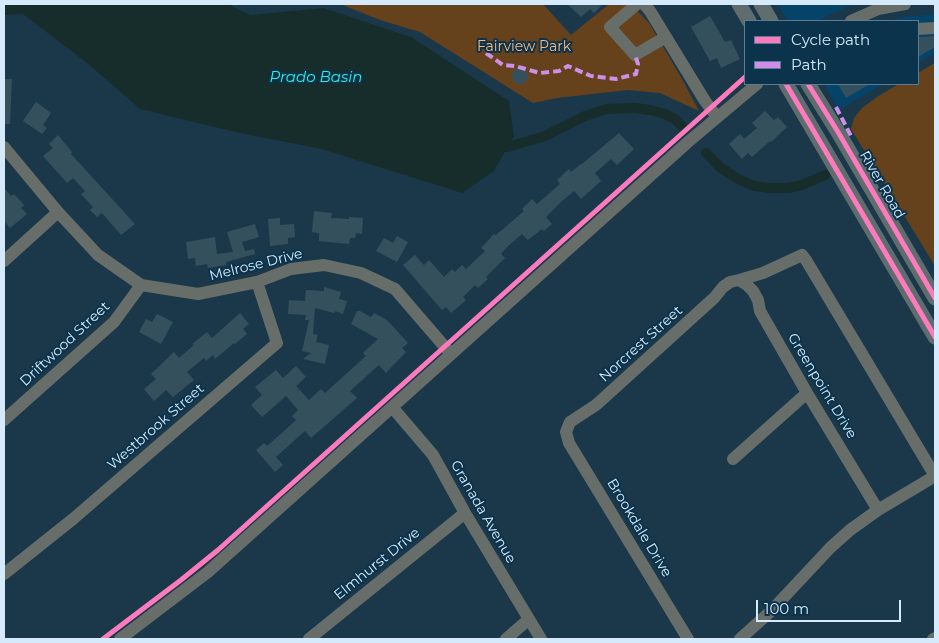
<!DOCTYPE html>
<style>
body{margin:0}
#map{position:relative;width:939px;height:643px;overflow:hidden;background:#1b384b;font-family:Montserrat,sans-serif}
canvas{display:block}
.frame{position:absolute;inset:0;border:5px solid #d5eafa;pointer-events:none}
.legend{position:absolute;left:744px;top:20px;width:175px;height:65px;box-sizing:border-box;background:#0c334c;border:1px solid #5c7c92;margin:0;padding:6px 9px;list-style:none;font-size:15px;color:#d5eafa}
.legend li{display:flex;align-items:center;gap:10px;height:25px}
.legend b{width:25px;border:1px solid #5c7c92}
.scale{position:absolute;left:756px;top:600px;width:145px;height:22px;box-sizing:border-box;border:2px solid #d5eafa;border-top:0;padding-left:6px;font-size:15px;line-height:18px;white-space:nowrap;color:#d5eafa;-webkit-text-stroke:4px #0c334c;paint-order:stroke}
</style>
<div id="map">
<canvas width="939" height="643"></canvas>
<div class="frame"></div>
<ul class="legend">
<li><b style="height:6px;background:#fd7abc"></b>Cycle path</li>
<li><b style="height:6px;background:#ce8fe9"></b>Path</li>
</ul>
<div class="scale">100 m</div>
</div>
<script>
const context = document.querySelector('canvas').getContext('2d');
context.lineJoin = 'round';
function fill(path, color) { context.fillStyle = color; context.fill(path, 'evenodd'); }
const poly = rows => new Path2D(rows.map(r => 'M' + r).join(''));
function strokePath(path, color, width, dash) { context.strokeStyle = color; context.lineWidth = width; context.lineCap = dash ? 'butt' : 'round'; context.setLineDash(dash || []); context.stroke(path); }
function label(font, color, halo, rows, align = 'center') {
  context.font = font + ' Montserrat,sans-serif'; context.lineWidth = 4; context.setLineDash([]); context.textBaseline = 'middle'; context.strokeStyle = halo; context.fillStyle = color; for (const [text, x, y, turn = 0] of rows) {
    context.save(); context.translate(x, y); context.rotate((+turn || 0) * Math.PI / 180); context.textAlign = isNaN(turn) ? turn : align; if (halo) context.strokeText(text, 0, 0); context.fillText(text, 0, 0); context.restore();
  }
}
fill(poly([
 [777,4,853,4,817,21,788,21],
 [935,14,935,53,918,63,918,21,886,21,904,17],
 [824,84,883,84,839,110]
]), '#064368');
fill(poly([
 [340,4,543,4,571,35,609,4,631,4,649,23,682,79,699,111,660,93,628,90,557,98,533,103,420,32,380,20],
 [935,63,935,266,851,129,854,118,862,108,880,95,899,84,918,84,918,73]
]), '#65421b');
fill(poly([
 [4,4,228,4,250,15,324,8,411,37,509,101,514,136,494,171,462,193,322,149,240,133,140,109,86,62,23,14,4,15]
]), '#162d2b');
strokePath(poly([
 [495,146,508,147,545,136,585,116,607,109,635,108,650,110,665,114,675,119,682,126],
 [706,153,721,168,738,179,754,186,769,188,788,188,802,185,825,175]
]), '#162d2b', 10);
fill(poly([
 [567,4,603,4,594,13,590,9,581,17],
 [710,16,725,42,731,40,740,59,721,68,717,58,710,61,691,27],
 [935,36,935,47,918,57,918,37],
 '512 76a8 8 0 1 1 16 0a8 8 0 1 1-16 0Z',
 [4,79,12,79,10,124,4,124],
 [838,84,870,84,846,98],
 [36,102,51,113,43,125,47,128,42,134,23,121],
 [765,111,774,120,778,117,787,127,771,142,770,141,752,157,748,153,742,159,729,144,740,134,744,139,757,128,752,123],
 [619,133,634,149,617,165,611,159,595,173,601,181,581,199,574,191,561,202,546,217,552,224,544,231,542,229,528,240,522,234,507,247,501,254,505,258,486,277,488,279,478,288,475,285,463,297,466,300,451,313,446,307,442,310,403,265,415,255,424,265,429,260,444,277,452,269,455,272,462,265,466,269,485,251,481,248,494,234,496,235,524,211,522,209,532,199,537,204,560,184,557,180,569,169,571,172,581,164,582,164],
 [58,135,72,152,71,154,135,224,121,235,102,213,97,217,90,210,93,207,81,194,85,191,73,178,67,183,43,156,53,148,49,144],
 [4,188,11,196,14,194,24,205,21,208,27,214,10,228,4,221],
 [314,211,332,213,331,218,349,219,349,217,363,218,362,234,356,233,355,238,350,238,349,244,319,241,319,233,312,232],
 [280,218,280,225,294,224,295,237,288,238,288,244,270,246,268,219],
 [255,224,259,237,242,242,245,251,254,249,255,254,226,262,226,265,208,268,207,264,196,266,195,258,188,259,186,242,215,237,217,254,233,252,227,232],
 [397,236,408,242,397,262,376,251,384,238,393,243],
 [324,287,341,292,339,299,347,301,343,314,335,311,334,313,315,308,313,334,318,335,316,342,329,345,325,364,303,359,311,353,302,351,309,320,305,320,306,315,288,314,289,300,305,301,306,290,324,291],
 [357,311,360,311,371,317,374,313,387,320,408,343,402,348,406,352,386,373,379,365,350,391,357,398,311,438,305,431,276,457,283,465,275,472,256,450,264,443,267,446,283,432,296,420,292,416,298,410,286,396,262,417,251,405,262,395,255,387,276,370,283,378,296,366,306,377,296,386,309,400,321,389,325,393,366,356,363,353,378,339,351,324],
 [240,313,249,324,243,329,247,334,235,344,234,343,215,359,213,355,206,361,204,358,187,372,194,380,173,397,166,390,154,401,144,389,156,379,151,374,174,352,179,358,194,345,192,344,207,332,212,338],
 [157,314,173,322,161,344,139,332,146,319,152,322]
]), '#35505d');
strokePath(poly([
 [637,4,610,27,635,55,666,37],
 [644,4,650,11,705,101,717,117],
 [851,21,878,9,905,4],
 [918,29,935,28],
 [4,147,58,212,98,255,141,285,198,294,257,282,291,269,324,265,361,273,395,289,451,354],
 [4,261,58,212],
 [739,280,747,285,753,291,758,300,760,311,807,393,878,510],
 [392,407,433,455,465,513,541,639],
 [4,420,114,322,141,285],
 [733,459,807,393],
 [4,574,73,519,277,343,257,282],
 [120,639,208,572,688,142,757,84],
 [309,639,465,513],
 [506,639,529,619],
 [688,639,569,443,566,432,570,422,596,405,714,298,723,287,730,282,739,280,763,273,802,255,806,260,935,476],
 [740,639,771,611,830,548,850,530,878,510,935,476],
 [933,639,935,638]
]), '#676e69', 12);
strokePath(poly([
 [739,4,749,21],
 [761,4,771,21],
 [786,84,935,337],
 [808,84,838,132,935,298]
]), '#5f6d6e', 15);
strokePath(poly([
 [486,53,503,65,515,66,540,73,559,71,568,66,591,76,616,79,636,74,638,64,635,55],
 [836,107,851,136]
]), '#ce8fe9', 4, [8, 4]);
strokePath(poly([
 [786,84,935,337],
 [808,84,838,132,935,298],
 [103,639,181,580,218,550,745,77]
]), '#fd7abc', 5);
label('14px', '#fbb97d', '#0c334c', [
 ["Fairview Park",524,47]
]);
label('14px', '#d5eafa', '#0c334c', [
 ["River Road",882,185,60],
 ["Melrose Drive",256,265,-14],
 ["Driftwood Street",65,344,-43],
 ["Norcrest Street",641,344,-42],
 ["Greenpoint Drive",822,386,59],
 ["Westbrook Street",156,427,-41],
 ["Granada Avenue",483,512,60],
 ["Brookdale Drive",639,528,59],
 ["Elmhurst Drive",377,564,-39]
]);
label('italic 15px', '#33eed9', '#0c334c', [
 ["Prado Basin",316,78]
]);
</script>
